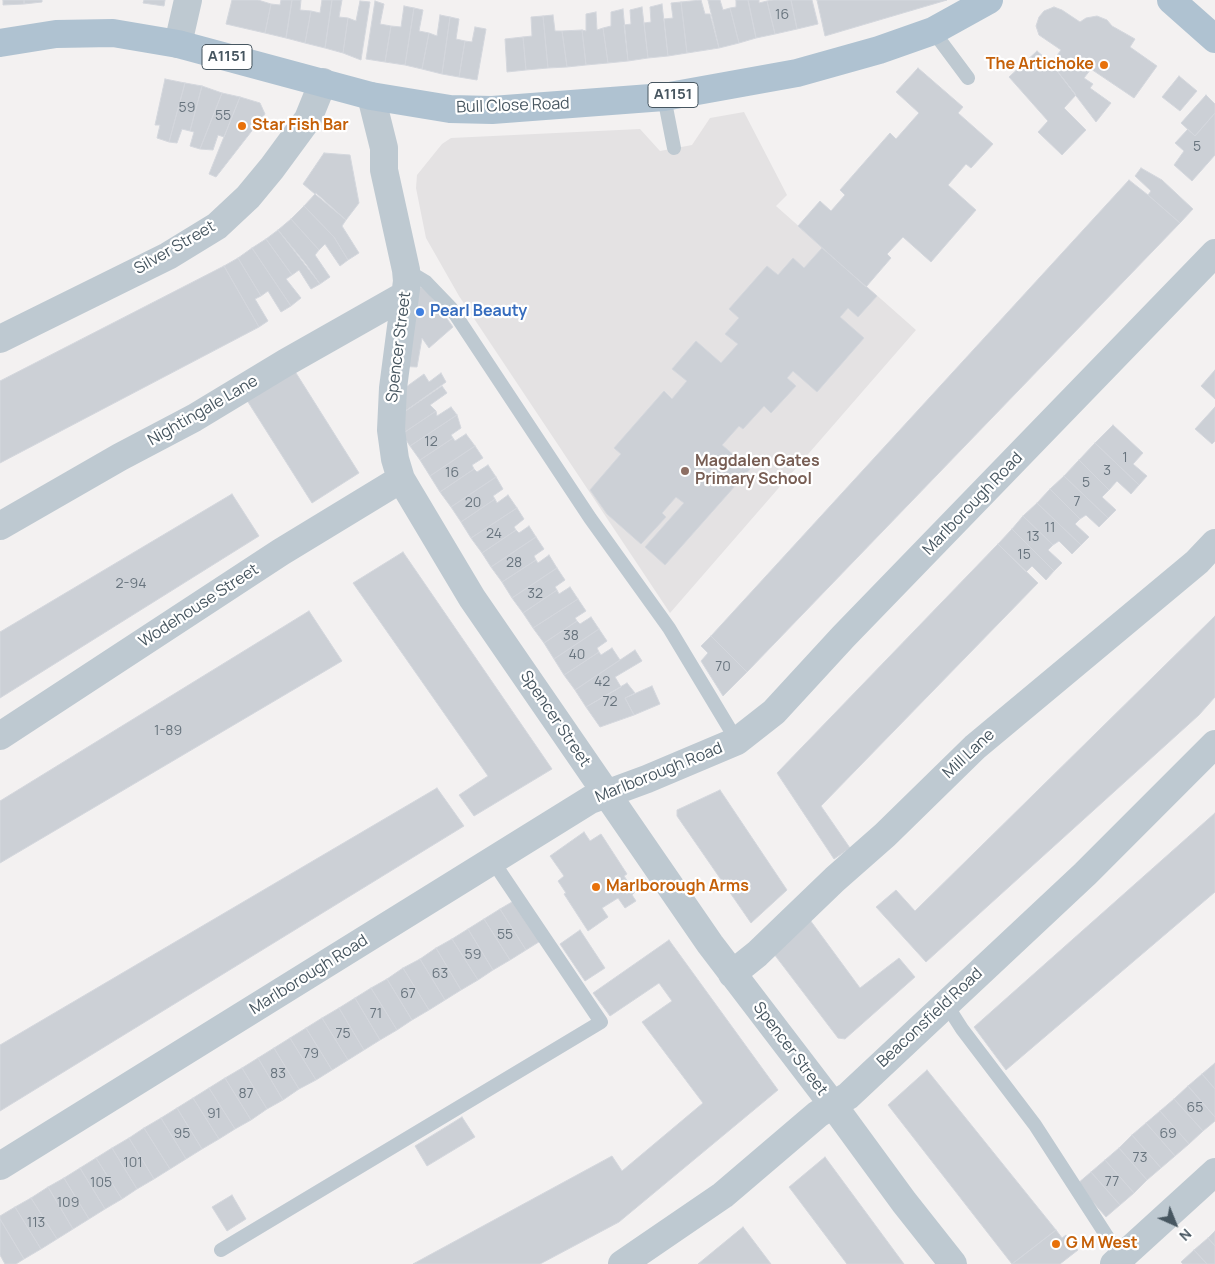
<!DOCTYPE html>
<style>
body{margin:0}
#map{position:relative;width:1215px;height:1264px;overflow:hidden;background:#f3f1f1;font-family:Manrope,sans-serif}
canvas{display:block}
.north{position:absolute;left:1150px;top:1199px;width:50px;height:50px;-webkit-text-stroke:4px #fff;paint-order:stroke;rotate:136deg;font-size:14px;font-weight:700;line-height:20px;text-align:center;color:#475660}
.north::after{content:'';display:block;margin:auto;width:18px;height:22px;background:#475660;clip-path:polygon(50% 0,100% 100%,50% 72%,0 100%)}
</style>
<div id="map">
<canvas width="1215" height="1264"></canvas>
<div class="north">N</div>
</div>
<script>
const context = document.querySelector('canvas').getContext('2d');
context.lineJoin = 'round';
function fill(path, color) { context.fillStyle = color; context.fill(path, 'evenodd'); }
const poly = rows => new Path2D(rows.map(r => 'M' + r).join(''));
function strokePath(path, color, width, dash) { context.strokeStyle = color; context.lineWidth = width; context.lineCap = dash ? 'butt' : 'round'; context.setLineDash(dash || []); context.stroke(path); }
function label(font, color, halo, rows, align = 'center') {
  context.font = font + ' Manrope,sans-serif'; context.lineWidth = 4.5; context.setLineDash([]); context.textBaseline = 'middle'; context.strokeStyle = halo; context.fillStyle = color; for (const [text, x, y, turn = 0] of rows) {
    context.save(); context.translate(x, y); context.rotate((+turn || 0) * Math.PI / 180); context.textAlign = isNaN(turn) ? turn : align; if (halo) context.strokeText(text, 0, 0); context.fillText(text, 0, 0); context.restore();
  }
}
fill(poly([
 [744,112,787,195,776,206,916,330,670,613,459,296,426,238,416,188,417,175,442,144,451,138,640,129,660,151,692,145,710,118]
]), '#e4e2e3');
const building = poly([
 [3,0,24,0,24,4,3,5,3,0],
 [24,0,42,0,42,2,24,4,24,0],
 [144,0,165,0,164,6,143,3,144,0],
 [232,0,258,0,271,4,265,33,226,24,232,0],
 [281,0,292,0,286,38,265,33,271,4,280,5,281,0],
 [292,0,301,0,300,10,311,11,305,43,286,38,292,0],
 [322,0,332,0,325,48,305,43,311,11,320,13,322,0],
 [332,0,342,0,339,17,348,18,343,53,325,48,332,0],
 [701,0,705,14,710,14,719,48,687,53,681,2,701,0],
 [708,0,720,0,723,10,730,8,739,43,719,48,708,0],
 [736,0,748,0,756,38,739,43,730,8,736,7,736,0],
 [748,0,759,0,759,3,767,1,775,34,756,38,748,0],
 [773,0,791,0,797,29,775,34,767,1,773,0],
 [791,0,812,0,818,24,797,29,791,0],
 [817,0,947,0,825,36,817,0],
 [360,1,370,2,361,60,343,53,348,18,356,21,360,1],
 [375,1,384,4,380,24,391,26,385,62,366,59,375,1],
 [681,2,687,53,668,56,664,19,673,18,671,3,681,2],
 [662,4,668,56,648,58,644,23,651,22,650,7,662,4],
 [404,6,414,8,405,65,385,62,391,26,401,27,404,6],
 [642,7,648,58,628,61,624,25,631,24,630,10,642,7],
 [1054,7,1062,10,1080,22,1086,18,1097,16,1107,20,1112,26,1135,39,1130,47,1157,66,1134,98,1091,69,1084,78,1093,84,1090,88,1111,103,1096,122,1051,63,1061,50,1039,35,1036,26,1039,17,1044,11,1054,7],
 [414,8,423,10,419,31,429,33,422,69,405,65,414,8],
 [623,9,628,61,608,63,603,28,611,26,611,12,623,9],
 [596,12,597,30,603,28,608,63,586,65,582,30,586,31,586,14,596,12],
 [440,15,450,17,442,74,422,69,429,33,437,36,440,15],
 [553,15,555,31,562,31,567,67,548,68,543,16,553,15],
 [543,16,548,68,526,70,523,37,532,36,531,17,543,16],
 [450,17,459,19,456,39,465,41,459,77,442,74,450,17],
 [475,27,486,29,477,80,459,77,465,41,472,42,475,27],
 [582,30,586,65,567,67,562,31,582,30],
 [523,37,526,70,507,72,505,39,523,37],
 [1037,51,1051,63,1076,95,1064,108,1086,130,1062,155,1038,132,1048,121,1009,77,1037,51],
 [918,68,963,107,958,113,993,144,971,168,966,164,948,185,976,210,931,262,903,237,887,254,891,258,866,287,798,226,820,201,831,211,845,195,840,190,890,133,896,139,919,113,896,92,918,68],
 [1179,76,1197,91,1180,111,1162,97,1179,76],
 [165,79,185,83,169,142,157,138,160,125,155,125,165,79],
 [185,83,202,86,190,131,182,129,177,143,169,142,185,83],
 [202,86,222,93,200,149,190,146,194,132,190,131,202,86],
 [222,93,240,97,224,137,218,135,213,150,200,149,222,93],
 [1206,95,1215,104,1215,113,1195,136,1181,123,1206,95],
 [240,97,260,103,265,114,216,177,209,174,240,97],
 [1215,113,1215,155,1192,181,1174,165,1184,151,1175,143,1188,129,1195,136,1215,113],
 [324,153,350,155,359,203,346,220,303,184,324,153],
 [1141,168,1162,180,1193,209,1180,223,1148,195,1151,191,1135,176,1141,168],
 [1129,180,1148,195,1180,223,747,672,711,636,1129,180],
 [316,193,346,220,342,226,359,253,348,260,334,237,304,206,316,193],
 [304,206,334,237,348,260,340,266,325,244,319,250,291,219,304,206],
 [291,219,319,250,315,255,330,277,320,284,278,230,291,219],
 [278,230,306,264,320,284,311,289,299,270,292,275,266,239,278,230],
 [266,239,292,275,286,279,301,298,291,306,252,248,266,239],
 [252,248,291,306,281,312,268,291,261,296,238,258,252,248],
 [822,248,877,296,858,317,848,308,840,317,864,338,817,392,793,371,787,378,796,386,771,413,764,406,743,429,739,426,722,445,750,469,665,565,645,547,684,503,676,497,662,513,666,517,641,544,607,514,590,490,621,454,614,448,664,391,672,399,687,381,672,369,696,341,721,363,738,344,725,334,739,318,729,309,767,266,778,275,793,258,804,268,822,248],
 [238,258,261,296,255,299,268,321,259,327,224,266,238,258],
 [224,266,259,327,0,463,0,381,224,266],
 [409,286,425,288,453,327,429,348,422,338,417,367,392,366,409,286],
 [291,365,359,473,312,503,243,394,291,365],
 [1215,370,1215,399,1201,386,1215,370],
 [441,373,446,382,394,419,395,395,424,374,429,382,441,373],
 [442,386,447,393,430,405,436,411,402,434,394,419,442,386],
 [451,407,457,415,410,446,402,434,436,411,437,416,451,407],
 [1215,407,1215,441,1212,444,1195,429,1215,407],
 [457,415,461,428,451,435,453,438,420,460,410,446,457,415],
 [1113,425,1143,453,1133,464,1147,476,1139,485,1095,443,1113,425],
 [466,434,475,446,430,476,420,460,453,438,455,441,466,434],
 [1095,443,1139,485,1131,494,1117,481,1109,490,1079,460,1095,443],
 [475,446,483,458,472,465,474,469,440,492,430,476,475,446],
 [1079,460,1109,490,1102,497,1116,510,1108,518,1064,476,1079,460],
 [488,465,496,477,451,507,440,492,474,469,477,472,488,465],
 [1064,476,1108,518,1099,527,1086,515,1080,519,1050,489,1064,476],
 [496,477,503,489,493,496,495,499,461,522,451,507,496,477],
 [1050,489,1080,519,1075,524,1089,537,1081,545,1037,503,1050,489],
 [232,494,259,536,0,698,0,632,232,494],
 [508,495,517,508,471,538,461,522,495,499,497,503,508,495],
 [1037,503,1081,545,1072,554,1059,541,1053,545,1023,516,1037,503],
 [517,508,524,519,514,527,516,530,482,553,471,538,517,508],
 [1023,516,1053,545,1048,550,1062,563,1054,571,1012,529,1023,516],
 [529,526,536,537,491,567,482,553,516,530,519,533,529,526],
 [1012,529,1054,571,1046,580,1032,566,1026,572,998,544,1012,529],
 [536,537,544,549,534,556,536,560,502,582,491,567,536,537],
 [998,544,1038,583,821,806,850,848,834,859,777,773,998,544],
 [403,552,552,769,474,816,459,795,488,776,353,583,403,552],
 [549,555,557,568,512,598,502,582,536,560,538,563,549,555],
 [557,568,565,580,555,587,557,590,523,613,512,598,557,568],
 [570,587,578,599,533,628,523,613,557,590,559,594,570,587],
 [578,599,586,611,575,618,577,621,544,643,533,628,578,599],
 [309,611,342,661,0,863,0,801,309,611],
 [1215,616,1215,697,1199,715,926,962,876,907,896,890,915,911,1215,616],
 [591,617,599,629,554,659,544,643,577,621,580,624,591,617],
 [599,629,607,641,597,648,599,652,564,675,554,659,599,629],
 [711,636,747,672,723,696,701,661,708,653,701,646,711,636],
 [612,648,620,660,575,690,564,675,599,652,601,655,612,648],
 [635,650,642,661,615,677,621,687,586,707,575,690,635,650],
 [627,683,635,693,625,698,634,715,600,727,586,707,627,683],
 [652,686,660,704,634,715,625,698,652,686],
 [437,788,464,826,0,1111,0,1045,437,788],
 [720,790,787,890,751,923,677,816,677,810,720,790],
 [1215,813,1215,892,1006,1070,974,1027,1215,813],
 [584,832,590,841,601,834,627,874,624,876,635,892,632,895,636,901,625,908,618,898,602,908,608,917,588,931,564,894,566,893,558,881,564,876,550,856,584,832],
 [517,899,542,940,526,950,500,909,517,899],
 [500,909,526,950,510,960,484,919,500,909],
 [484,919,510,960,493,970,468,929,484,919],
 [810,920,860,988,899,958,915,977,845,1039,838,1038,774,954,810,920],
 [468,929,493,970,478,980,452,939,468,929],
 [580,930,605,968,585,981,560,944,580,930],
 [452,939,478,980,461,990,436,948,452,939],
 [669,940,778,1090,619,1222,540,1264,413,1264,612,1156,622,1171,703,1103,642,1022,672,1001,659,983,610,1016,593,993,669,940],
 [436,948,461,990,445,1000,420,959,436,948],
 [420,959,445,1000,429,1010,403,968,420,959],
 [403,968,429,1010,412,1020,387,979,403,968],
 [387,979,412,1020,397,1030,371,988,387,979],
 [371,988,397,1030,380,1040,355,998,371,988],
 [355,998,380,1040,364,1050,339,1008,355,998],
 [339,1008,364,1050,348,1060,322,1018,339,1008],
 [322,1018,348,1060,332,1070,306,1028,322,1018],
 [306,1028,332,1070,316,1080,290,1038,306,1028],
 [290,1038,316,1080,299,1089,274,1048,290,1038],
 [274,1048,299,1089,283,1100,258,1058,274,1048],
 [258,1058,283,1100,267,1109,242,1068,258,1058],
 [1215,1063,1215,1089,1202,1074,1215,1063],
 [242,1068,267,1109,251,1120,225,1078,242,1068],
 [927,1070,1056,1230,1012,1264,888,1105,927,1070],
 [1202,1074,1215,1089,1215,1117,1188,1086,1202,1074],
 [225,1078,251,1120,235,1129,209,1088,225,1078],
 [1188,1086,1215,1117,1215,1121,1203,1131,1174,1099,1188,1086],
 [209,1088,235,1129,219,1139,193,1098,209,1088],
 [193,1098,219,1139,202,1149,177,1108,193,1098],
 [1174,1099,1203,1131,1189,1144,1160,1111,1174,1099],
 [177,1108,202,1149,186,1159,161,1118,177,1108],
 [1160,1111,1189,1144,1175,1156,1146,1123,1160,1111],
 [462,1117,475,1137,427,1166,415,1146,462,1117],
 [161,1118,186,1159,170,1169,144,1128,161,1118],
 [1146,1123,1175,1156,1161,1168,1132,1135,1146,1123],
 [144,1128,170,1169,154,1179,129,1138,144,1128],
 [1132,1135,1161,1168,1147,1180,1119,1148,1132,1135],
 [129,1138,154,1179,137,1189,112,1148,129,1138],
 [112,1148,137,1189,122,1199,96,1158,112,1148],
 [1119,1148,1147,1180,1134,1193,1105,1160,1119,1148],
 [825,1157,904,1264,847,1264,789,1187,825,1157],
 [96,1158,122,1199,105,1209,80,1168,96,1158],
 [1105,1160,1134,1193,1120,1205,1091,1172,1105,1160],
 [80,1168,105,1209,89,1219,64,1178,80,1168],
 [1091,1172,1120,1205,1106,1217,1077,1184,1091,1172],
 [64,1178,89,1219,73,1229,48,1187,64,1178],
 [48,1187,73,1229,57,1239,31,1198,48,1187],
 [232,1195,246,1219,227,1231,212,1207,232,1195],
 [31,1198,57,1239,41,1249,15,1207,31,1198],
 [15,1207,41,1249,24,1259,0,1219,0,1216,15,1207],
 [0,1219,24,1259,16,1264,5,1264,0,1255,0,1219],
 [743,1227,771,1264,698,1264,743,1227],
 [1056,1230,1062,1238,1066,1235,1078,1250,1060,1264,1012,1264,1056,1230],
 [1215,1231,1215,1246,1208,1238,1215,1231],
 [1208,1238,1215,1246,1215,1264,1207,1264,1194,1250,1208,1238],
 [1194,1250,1207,1264,1183,1264,1181,1262,1194,1250]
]);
fill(building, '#ccd0d6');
strokePath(building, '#d4d7dd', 1);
strokePath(poly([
 [933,31,968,78],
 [664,97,674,148],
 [406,270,426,282,451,308,590,518,669,628,737,741],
 [946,1004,962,1029,1035,1125,1123,1261],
 [221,1250,601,1022,492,860]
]), '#bec9d1', 14);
strokePath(poly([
 [178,44,188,0],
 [371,96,384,148,384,170,406,270,407,281,393,388,391,430,395,459,401,479,472,598,710,944,833,1105,904,1202,953,1264],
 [0,339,168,256,217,226,248,197,272,168,308,119,323,82],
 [0,526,120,457,194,418,285,363,405,295],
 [0,736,281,552,401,479],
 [732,974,757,954,835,879,885,835,975,747,1197,562,1215,543],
 [0,1166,590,800,647,779,737,741,774,712,843,637,1215,253],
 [622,1264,723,1195,818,1114,848,1096,1085,874,1215,744],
 [1114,1264,1215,1172]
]), '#bec9d1', 28);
strokePath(poly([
 [1171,0,1215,39],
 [0,43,56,34,113,33,178,44,371,96,450,109,492,110,664,97,797,73,879,50,933,31,989,0]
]), '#afc2d1', 28);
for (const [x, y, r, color] of [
 [1104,65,5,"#e8710a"],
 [242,126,5,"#e8710a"],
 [420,312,5,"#3f7fe0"],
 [685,471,5,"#8d6e63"],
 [596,887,5,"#e8710a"],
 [1056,1244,5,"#e8710a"]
]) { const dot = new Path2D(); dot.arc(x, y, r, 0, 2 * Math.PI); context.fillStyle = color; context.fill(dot); strokePath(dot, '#fff', 2); }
label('14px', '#68747e', null, [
 ["16",782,15],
 ["59",187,108],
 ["55",223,116],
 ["5",1197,147],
 ["12",431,442],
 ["1",1125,458],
 ["3",1107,471],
 ["16",452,473],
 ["5",1086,483],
 ["7",1077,502],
 ["20",473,503],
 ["11",1050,528],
 ["24",494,534],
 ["13",1033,537],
 ["15",1024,555],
 ["28",514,563],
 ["2-94",131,584],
 ["32",535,594],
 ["38",571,636],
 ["40",577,655],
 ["70",723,667],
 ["42",602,682],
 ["72",610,702],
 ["1-89",168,731],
 ["55",505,935],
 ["59",473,955],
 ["63",440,974],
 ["67",408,994],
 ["71",376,1014],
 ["75",343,1034],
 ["79",311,1054],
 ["83",278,1074],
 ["87",246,1094],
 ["65",1195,1108],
 ["91",214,1114],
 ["95",182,1134],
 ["69",1168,1134],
 ["73",1140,1158],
 ["101",133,1163],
 ["77",1112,1182],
 ["105",101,1183],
 ["109",68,1203],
 ["113",36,1223]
]);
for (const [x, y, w] of [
 [227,57,50],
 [673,95,50]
]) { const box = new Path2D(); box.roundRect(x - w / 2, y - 12.5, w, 25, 4); context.fillStyle = '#fff'; context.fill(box); strokePath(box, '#475660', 1); }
label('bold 15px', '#475660', null, [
 ["A1151",227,57],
 ["A1151",673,95]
]);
label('bold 16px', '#c56008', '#fff', [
 ["The Artichoke",1094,65,"right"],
 ["Star Fish Bar",252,126],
 ["Marlborough Arms",606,887],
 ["G M West",1066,1244]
], 'left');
label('16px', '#475660', '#fff', [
 ["Bull Close Road",513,106,-2],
 ["Silver Street",175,248,-30],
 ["Spencer Street",399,347,-83],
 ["Nightingale Lane",203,411,-30],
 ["Marlborough Road",973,504,-46],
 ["Wodehouse Street",199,606,-33],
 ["Spencer Street",555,719,56],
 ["Mill Lane",969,754,-43],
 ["Marlborough Road",659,773,-22],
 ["Marlborough Road",309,975,-32],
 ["Beaconsfield Road",930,1018,-43],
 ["Spencer Street",790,1049,53]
]);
label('bold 16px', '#366cbe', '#fff', [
 ["Pearl Beauty",430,312]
], 'left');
label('bold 16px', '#785e54', '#fff', [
 ["Magdalen Gates",695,462],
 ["Primary School",695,480]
], 'left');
</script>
